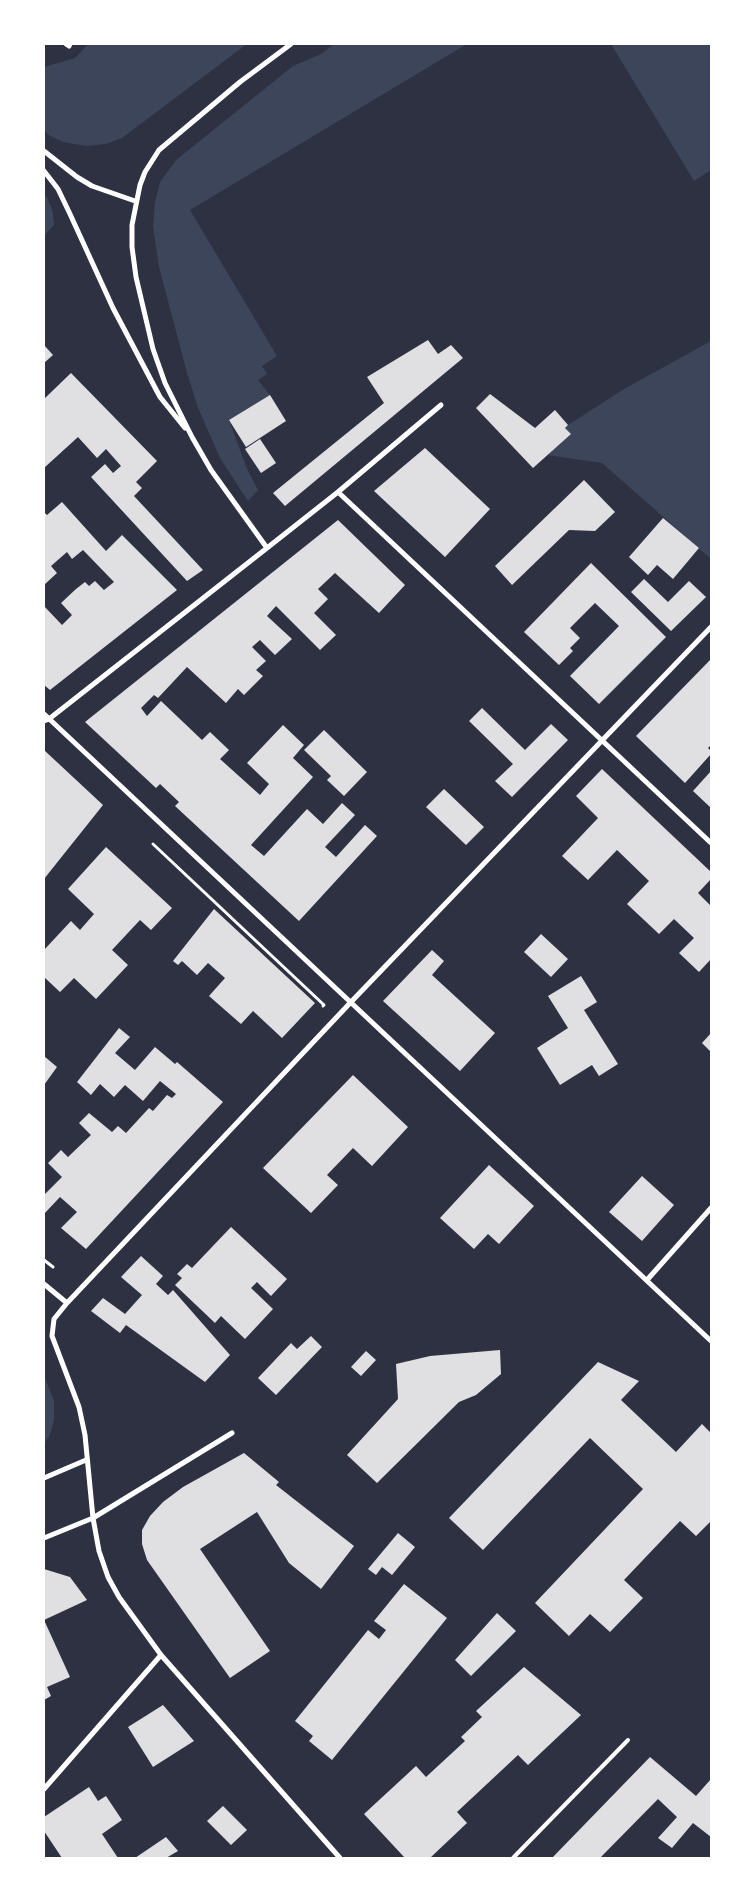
<!DOCTYPE html>
<style>
body{margin:0}
#map{position:relative;width:755px;height:1902px;overflow:hidden;background:#2d3142;font-family:"DM Sans",sans-serif}
canvas{display:block}
.frame{position:absolute;inset:0;border:45px solid #fff;pointer-events:none}
</style>
<div id="map">
<canvas width="755" height="1902"></canvas>
<div class="frame"></div>
</div>
<script>
const context = document.querySelector('canvas').getContext('2d');
context.lineJoin = 'round';
function fill(path, color) { context.fillStyle = color; context.fill(path, 'evenodd'); }
const poly = rows => new Path2D(rows.map(r => 'M' + r).join(''));
function strokePath(path, color, width, dash) { context.strokeStyle = color; context.lineWidth = width; context.lineCap = dash ? 'butt' : 'round'; context.setLineDash(dash || []); context.stroke(path); }
fill(poly([
 [88,44,247,44,122,138,106,144,86,146,63,142,50,136,44,130,44,67,75,58],
 [334,44,467,44,190,210,277,356,262,366,267,374,258,380,270,395,229,420,247,469,258,490,248,501,220,458,198,408,187,373,159,267,153,227,155,202,160,182,176,160,293,66,321,54],
 [611,44,711,44,711,170,694,181],
 [44,194,48,199,53,213,54,225,44,236],
 [711,341,711,559,602,463,547,455,570,434,565,428,568,425,624,389],
 [44,1375,54,1401,54,1421,49,1437,44,1443]
]), '#3c4559');
fill(poly([
 [428,340,438,354,451,345,463,358,285,506,273,493,384,403,367,377],
 [44,345,53,355,44,363],
 [71,373,157,461,136,482,142,488,134,496,203,570,187,581,91,477,105,464,113,473,121,466,106,449,97,458,78,437,44,468,44,399],
 [490,394,535,428,555,410,568,425,565,428,571,434,533,468,476,408],
 [270,395,286,421,246,447,229,420],
 [260,439,276,463,261,473,245,449],
 [425,448,490,509,445,557,374,491],
 [584,480,615,512,595,531,569,530,512,585,495,566],
 [62,502,106,551,122,535,177,590,50,690,44,685,44,606,62,625,72,615,61,603,76,589,85,582,89,586,95,581,104,590,114,582,83,550,72,559,67,552,51,566,57,573,44,585,44,512,47,515],
 [663,518,699,548,673,579,657,565,648,575,629,557],
 [338,520,405,585,379,613,335,573,318,589,328,599,314,613,336,635,320,650,276,606,267,616,292,639,275,655,260,640,252,647,266,661,256,670,263,676,244,695,238,689,226,703,187,667,158,698,154,695,141,708,147,716,161,701,202,740,210,732,229,750,220,759,260,795,269,784,247,763,283,725,304,745,293,758,313,777,251,845,264,856,307,809,323,824,342,803,355,815,325,847,336,857,365,825,377,836,299,921,175,806,179,802,160,784,156,788,85,722],
 [591,563,666,637,599,704,570,676,619,626,595,603,570,628,580,638,570,648,573,651,559,665,524,632],
 [644,579,668,602,689,581,706,597,671,631,631,592],
 [711,659,711,745,708,748,711,751,711,754,685,783,636,736],
 [482,708,525,750,551,724,568,740,512,797,495,781,513,764,469,721],
 [324,730,367,772,344,796,327,780,331,776,304,750],
 [44,750,103,805,44,879],
 [602,769,711,872,711,879,698,893,711,906,711,959,699,972,679,953,694,938,674,919,659,934,627,904,649,881,617,850,588,880,562,856,598,818,576,796],
 [711,771,711,808,693,791],
 [444,789,484,827,466,845,426,807],
 [106,847,172,908,151,930,140,920,112,950,128,965,96,999,74,978,60,992,44,977,44,950,71,921,80,930,94,914,68,889],
 [214,909,315,1003,282,1038,253,1011,241,1024,209,996,225,978,208,963,197,975,182,961,178,965,173,961],
 [541,934,568,959,551,977,524,952],
 [432,950,444,961,432,975,495,1033,460,1071,383,1001],
 [581,976,597,1002,584,1010,618,1064,599,1076,592,1065,560,1085,537,1048,568,1028,548,996],
 [119,1028,130,1037,115,1053,135,1070,155,1047,175,1064,177,1062,223,1102,86,1249,61,1228,77,1212,60,1197,44,1214,44,1195,62,1177,48,1163,61,1150,68,1157,91,1135,79,1123,89,1113,112,1132,118,1126,126,1133,149,1108,153,1111,167,1095,172,1098,176,1094,160,1081,143,1101,125,1085,114,1097,100,1084,91,1095,77,1082],
 [711,1033,711,1052,702,1043],
 [44,1056,57,1067,44,1085],
 [353,1075,408,1127,372,1166,353,1148,327,1175,338,1185,311,1213,263,1168],
 [489,1165,534,1206,499,1244,488,1234,474,1249,440,1218],
 [642,1176,674,1205,642,1241,609,1212],
 [231,1227,287,1279,271,1296,257,1282,251,1288,273,1309,245,1339,221,1316,215,1323,175,1285,182,1278,177,1274,187,1264,192,1268],
 [141,1256,163,1276,156,1284,168,1295,173,1290,230,1355,205,1382,126,1325,120,1333,91,1311,103,1298,125,1314,142,1295,121,1277],
 [311,1336,322,1347,276,1395,258,1378,291,1343,297,1349],
 [500,1350,501,1374,476,1395,459,1402,377,1483,347,1455,398,1399,396,1364,430,1356],
 [366,1351,376,1360,361,1376,351,1367],
 [598,1362,639,1381,621,1400,676,1452,702,1424,711,1433,711,1521,696,1536,680,1521,624,1580,643,1598,610,1632,590,1614,569,1636,535,1603,643,1489,590,1438,483,1550,449,1518],
 [244,1453,279,1482,276,1485,354,1546,321,1589,289,1563,257,1512,200,1549,270,1651,230,1678,147,1560,142,1544,142,1530,150,1516,163,1502,183,1487],
 [398,1533,415,1547,392,1575,382,1567,376,1575,368,1569],
 [44,1569,70,1577,87,1600,44,1620],
 [404,1584,447,1618,332,1760,309,1741,313,1736,295,1721,368,1630,379,1639,386,1630,374,1621],
 [497,1613,516,1631,471,1676,455,1660],
 [44,1620,70,1677,47,1687,51,1696,44,1700],
 [524,1667,581,1715,528,1765,518,1755,457,1812,467,1823,430,1858,405,1858,364,1814,416,1766,426,1777,465,1741,461,1737,482,1717,476,1711],
 [163,1705,194,1741,153,1767,128,1727],
 [650,1757,696,1796,711,1779,711,1837,693,1823,672,1848,658,1838,677,1817,658,1799,600,1858,552,1858],
 [89,1787,98,1801,106,1796,122,1820,102,1834,118,1858,62,1858,44,1831,44,1817],
 [223,1806,247,1830,231,1845,207,1821],
 [166,1837,178,1851,166,1858,135,1858]
]), '#e0e0e3');
strokePath(poly([
 [153,844,324,1005,323,1006],
 [44,1260,53,1267]
]), '#fff', 3);
strokePath(poly([
 [513,1858,628,1740]
]), '#fff', 4);
strokePath(poly([
 [66,44,69,46,70,44],
 [44,151,77,177,92,186,135,201],
 [44,171,58,189,70,214,113,308,160,397,185,428],
 [338,492,711,843],
 [267,548,211,470,192,437,165,383,153,349,136,277,132,247,132,225,140,185,145,172,159,150,240,82,291,44],
 [44,714,711,1341],
 [44,721,49,719,267,548,338,492,441,405],
 [647,1280,711,1208],
 [44,1284,67,1303],
 [44,1478,86,1460],
 [44,1538,93,1518,232,1433],
 [44,1789,161,1655],
 [340,1858,161,1655,119,1597,108,1577,99,1551,93,1518,85,1435,79,1407,52,1336,54,1319,67,1303,351,1002,711,627]
]), '#fff', 5);
</script>
